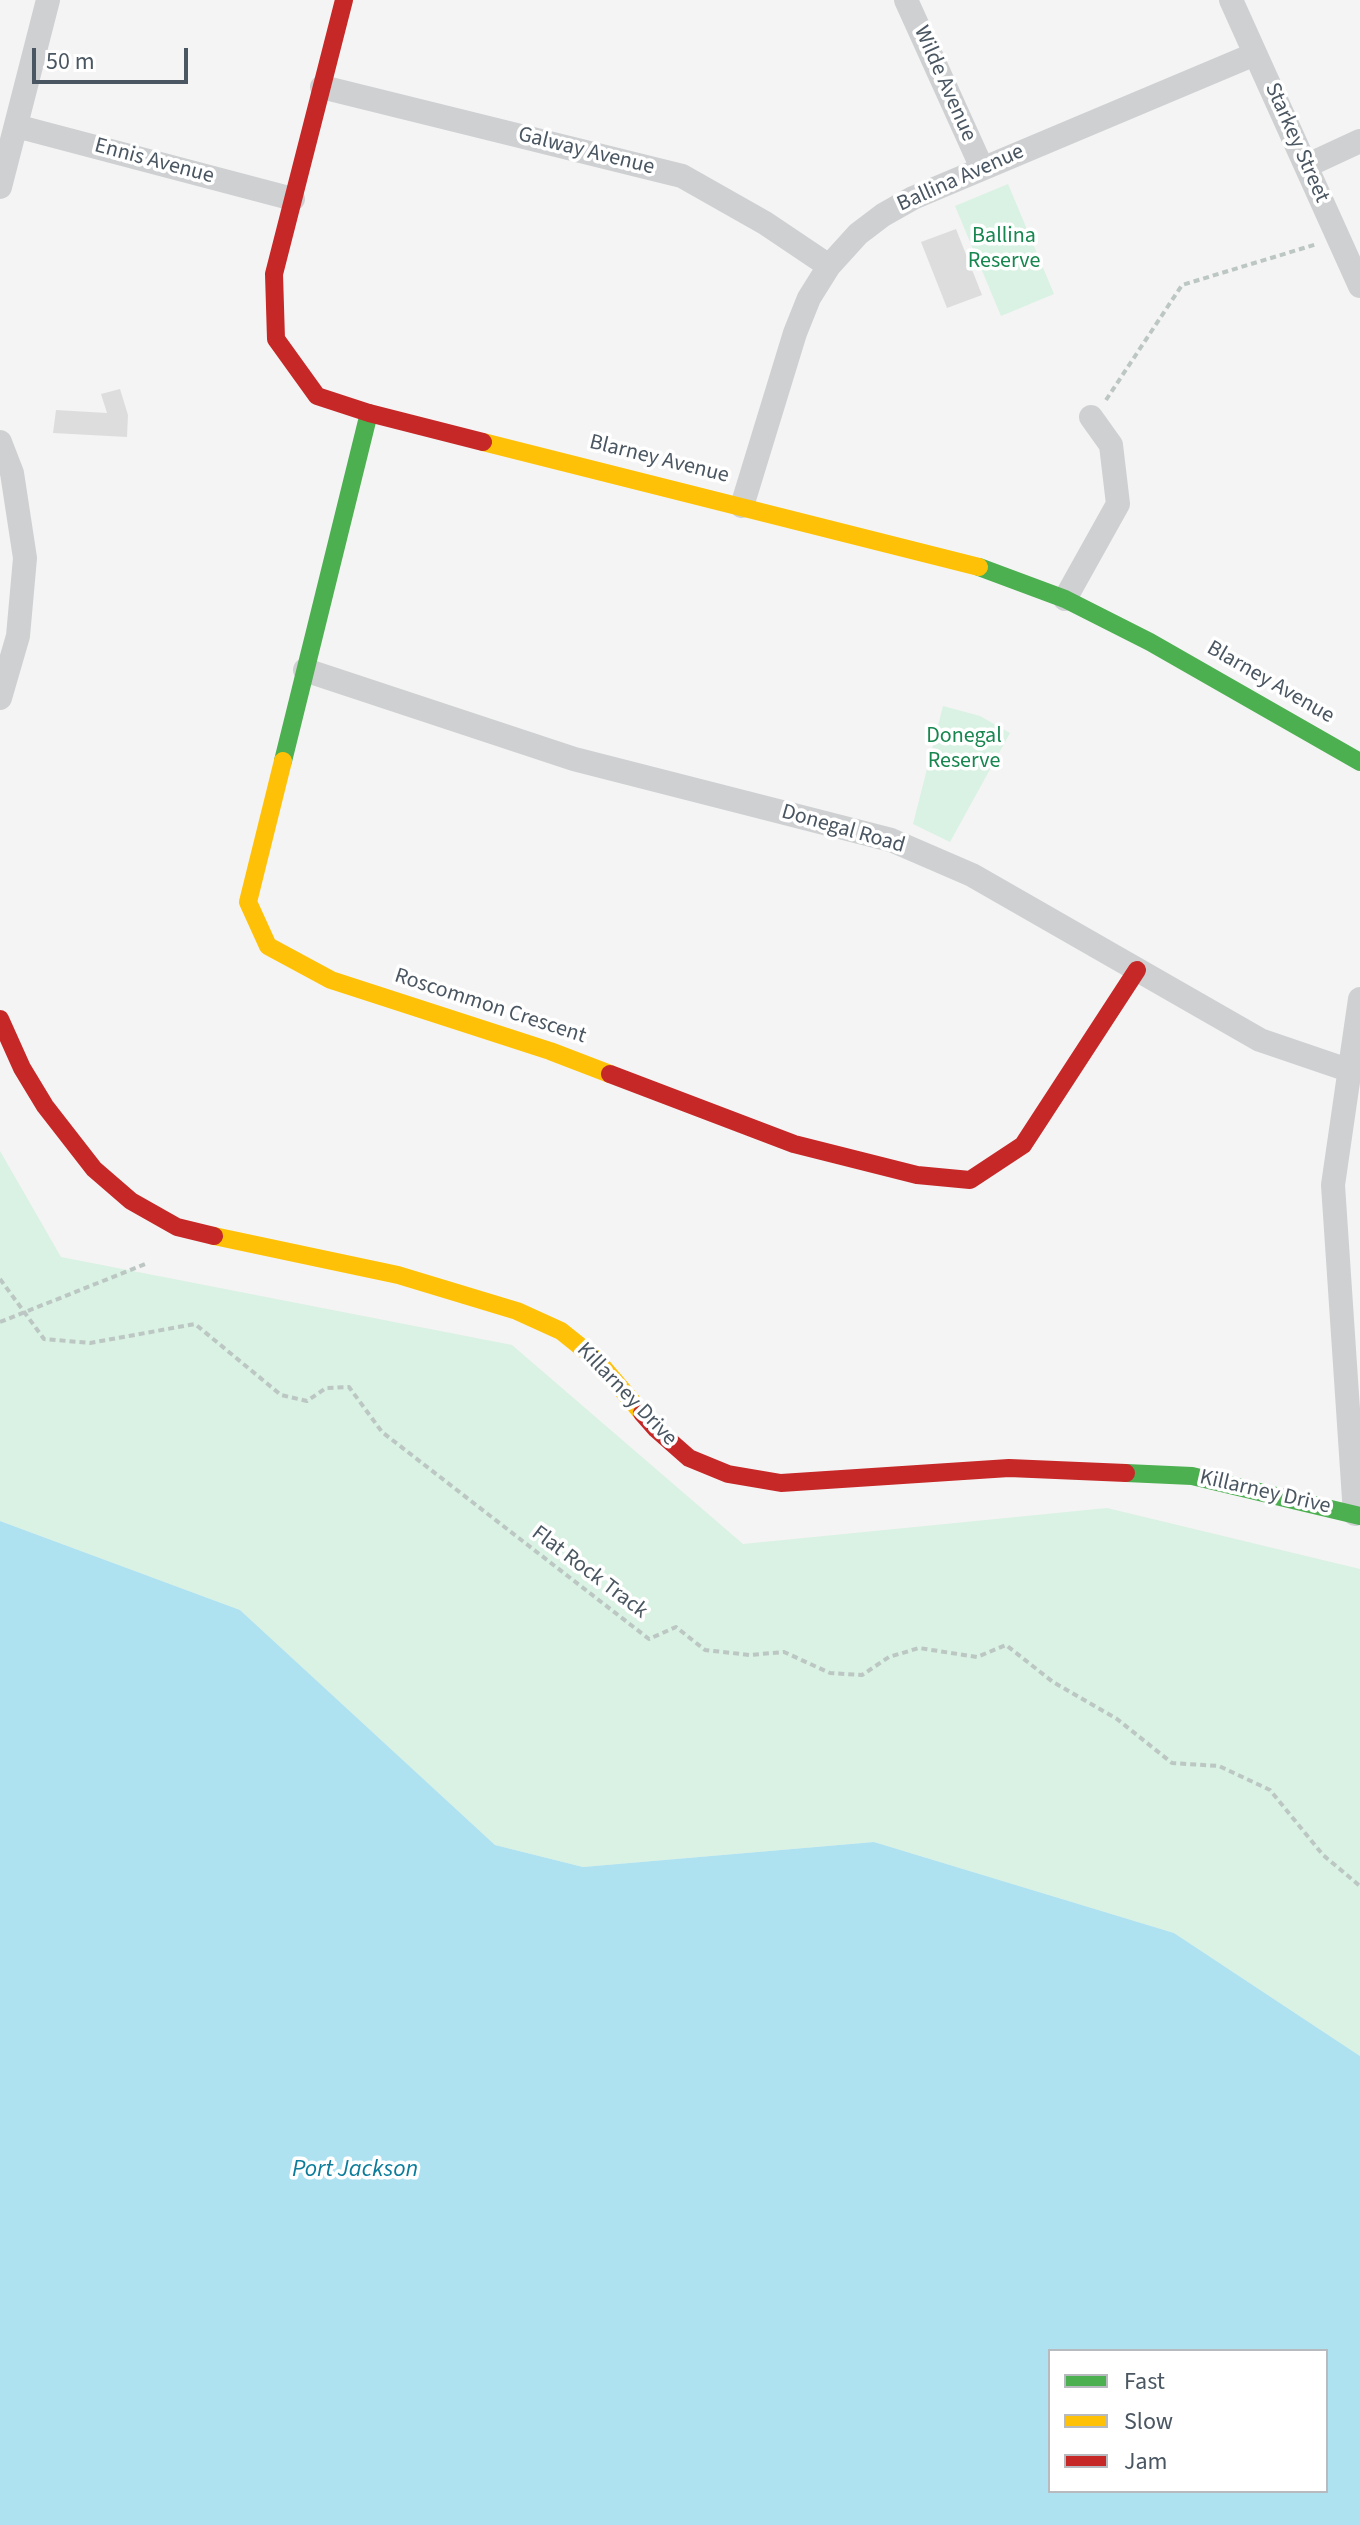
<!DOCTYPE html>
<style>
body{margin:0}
#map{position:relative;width:1360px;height:2525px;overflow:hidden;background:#f4f4f4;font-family:"Source Sans 3",sans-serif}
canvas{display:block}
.legend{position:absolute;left:1048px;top:2349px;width:280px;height:144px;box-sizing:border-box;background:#fff;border:2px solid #b7bbc0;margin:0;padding:10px 14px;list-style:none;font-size:24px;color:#4a5661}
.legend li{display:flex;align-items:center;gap:16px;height:40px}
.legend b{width:40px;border:2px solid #b7bbc0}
.scale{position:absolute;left:32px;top:48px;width:156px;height:36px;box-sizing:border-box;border:4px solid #4a5661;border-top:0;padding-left:10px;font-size:24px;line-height:28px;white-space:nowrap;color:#4a5661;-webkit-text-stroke:6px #fff;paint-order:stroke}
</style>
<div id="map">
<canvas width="1360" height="2525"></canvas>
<ul class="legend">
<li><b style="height:10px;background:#4caf50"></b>Fast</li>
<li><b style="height:10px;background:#ffc107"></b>Slow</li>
<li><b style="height:10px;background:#c62828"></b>Jam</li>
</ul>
<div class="scale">50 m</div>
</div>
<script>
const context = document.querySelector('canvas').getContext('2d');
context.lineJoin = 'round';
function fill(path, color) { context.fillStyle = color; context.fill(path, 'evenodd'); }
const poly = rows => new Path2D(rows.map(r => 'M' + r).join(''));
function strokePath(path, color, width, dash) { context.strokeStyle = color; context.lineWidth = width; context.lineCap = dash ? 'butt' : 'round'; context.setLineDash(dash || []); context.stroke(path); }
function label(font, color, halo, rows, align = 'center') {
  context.font = font + ' "Source Sans 3",sans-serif'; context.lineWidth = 7; context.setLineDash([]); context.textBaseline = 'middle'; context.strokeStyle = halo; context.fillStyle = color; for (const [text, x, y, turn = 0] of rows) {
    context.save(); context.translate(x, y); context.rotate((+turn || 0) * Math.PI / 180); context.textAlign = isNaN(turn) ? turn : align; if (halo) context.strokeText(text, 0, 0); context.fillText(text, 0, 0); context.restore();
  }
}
fill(poly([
 [1008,184,1054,294,1001,316,955,206],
 [943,706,980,716,1010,733,950,842,913,824],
 [0,1151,61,1257,512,1345,743,1544,1107,1508,1360,1569,1360,2056,1174,1933,874,1842,583,1867,495,1845,240,1610,0,1521]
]), '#d9f2e3');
fill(poly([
 [0,1521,240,1610,495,1845,583,1867,874,1842,1174,1933,1360,2056,1360,2525,0,2525],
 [1326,2351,1326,2491,1050,2491,1050,2351]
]), '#aee2f0');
fill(poly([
 [956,229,982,295,947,308,921,242],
 [120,389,128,415,127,437,53,433,56,410,107,413,101,394]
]), '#ddddde');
strokePath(poly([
 [1106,400,1182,285,1317,244],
 [0,1279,44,1339,90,1343,195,1324,281,1395,307,1401,326,1388,349,1387,382,1432,649,1639,676,1627,705,1650,750,1655,784,1652,830,1673,862,1675,889,1657,919,1648,977,1657,1006,1645,1053,1682,1117,1719,1172,1763,1219,1766,1270,1790,1323,1855,1360,1886],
 [0,1322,148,1263]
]), '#bcc7c4', 4, [6, 4]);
strokePath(poly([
 [906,0,982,168],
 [1231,0,1360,286],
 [322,87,682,176,765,223,829,266],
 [16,126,293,199],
 [1306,166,1360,141],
 [0,187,48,0],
 [0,442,12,473,25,558,18,636,0,698],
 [742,506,795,333,809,298,829,266,858,234,883,215,913,198,1255,54],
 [1065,599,1118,504,1111,445,1091,417],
 [305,670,574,759,891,840,972,875,1260,1040,1348,1070],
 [1355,1514,1333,1185,1360,999]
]), '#ced0d2', 24);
strokePath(poly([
 [979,567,1065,599,1150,642,1360,762],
 [283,761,369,413],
 [1126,1473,1192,1476,1360,1516]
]), '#4caf50', 18);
strokePath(poly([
 [483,442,979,567],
 [283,761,248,902,268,946,331,980,550,1051,610,1074],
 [214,1236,398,1275,517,1311,561,1331,596,1359,642,1413]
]), '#ffc107', 18);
strokePath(poly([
 [344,0,274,274,276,339,317,396,369,413,483,442],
 [0,1019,22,1068,45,1106,94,1169,131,1201,177,1227,214,1236],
 [610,1074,794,1144,917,1175,970,1180,1023,1145,1137,970],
 [642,1413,656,1429,689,1458,728,1474,781,1483,1009,1468,1126,1473]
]), '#c62828', 18);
label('22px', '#4a5661', '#fff', [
 ["Wilde Avenue",944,84,66],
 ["Starkey Street",1296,143,66],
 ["Galway Avenue",586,152,14],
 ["Ennis Avenue",154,162,15],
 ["Ballina Avenue",961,179,-24],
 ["Blarney Avenue",659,460,14],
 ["Blarney Avenue",1270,683,30],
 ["Donegal Road",843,830,16],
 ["Roscommon Crescent",490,1007,18],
 ["Killarney Drive",626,1395,46],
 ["Killarney Drive",1265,1493,13],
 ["Flat Rock Track",589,1573,37]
]);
label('22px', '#17864f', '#fff', [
 ["Ballina",1004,237],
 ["Reserve",1004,262],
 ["Donegal",964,737],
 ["Reserve",964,762]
]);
label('italic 24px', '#0c7c9b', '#fff', [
 ["Port Jackson",355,2171]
]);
</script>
